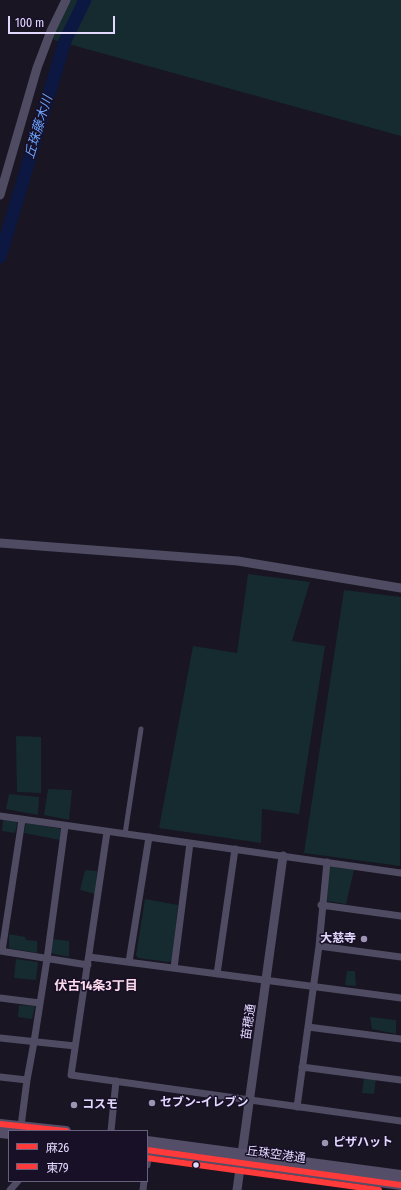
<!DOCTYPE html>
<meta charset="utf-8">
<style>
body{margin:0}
#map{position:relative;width:401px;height:1190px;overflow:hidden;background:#191522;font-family:"Fira Sans Condensed","Noto Sans JP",sans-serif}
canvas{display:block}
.legend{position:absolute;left:8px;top:1130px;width:140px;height:52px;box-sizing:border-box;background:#181027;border:1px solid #69607d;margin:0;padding:5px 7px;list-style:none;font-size:12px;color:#e2d8fe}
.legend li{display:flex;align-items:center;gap:8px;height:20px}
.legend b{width:20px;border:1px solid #69607d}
.scale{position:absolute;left:8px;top:16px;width:107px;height:18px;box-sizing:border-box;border:2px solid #e2d8fe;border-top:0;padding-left:5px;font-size:12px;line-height:14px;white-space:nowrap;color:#e2d8fe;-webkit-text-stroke:3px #181027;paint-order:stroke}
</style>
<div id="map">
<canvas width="401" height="1190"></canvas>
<ul class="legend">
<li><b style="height:5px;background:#ff3a3a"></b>麻26</li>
<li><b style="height:5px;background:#ff3a3a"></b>東79</li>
</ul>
<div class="scale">100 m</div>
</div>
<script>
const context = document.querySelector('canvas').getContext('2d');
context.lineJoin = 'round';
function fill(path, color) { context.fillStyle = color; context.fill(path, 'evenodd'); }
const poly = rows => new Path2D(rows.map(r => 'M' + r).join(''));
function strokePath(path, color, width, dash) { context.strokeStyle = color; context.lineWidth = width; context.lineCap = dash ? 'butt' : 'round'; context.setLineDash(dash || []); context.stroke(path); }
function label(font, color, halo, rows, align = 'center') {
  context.font = font + ' "Fira Sans Condensed","Noto Sans JP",sans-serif'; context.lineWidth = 3; context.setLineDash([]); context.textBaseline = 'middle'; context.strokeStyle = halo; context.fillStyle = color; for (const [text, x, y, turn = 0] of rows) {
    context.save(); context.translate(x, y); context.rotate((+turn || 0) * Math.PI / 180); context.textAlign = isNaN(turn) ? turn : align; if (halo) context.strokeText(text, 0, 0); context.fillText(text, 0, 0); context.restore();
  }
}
fill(poly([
 [69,0,401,0,401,136,54,40,53,36],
 [248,574,310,582,292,641,325,646,299,814,262,809,261,843,159,828,193,646,237,653],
 [344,590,401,597,400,866,304,853],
 [16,736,41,737,41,793,17,792],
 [48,789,72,790,69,820,44,815],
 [9,794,39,797,38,815,6,809],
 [3,820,18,821,15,833,2,831],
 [26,823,62,829,60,840,24,833],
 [329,866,354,870,346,904,327,901],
 [85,870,97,871,95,894,80,890],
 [145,899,178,905,172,961,168,962,138,958,136,955],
 [9,934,25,937,26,940,37,941,37,953,9,948],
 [52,939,69,941,69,957,50,953],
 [16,959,38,962,36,980,14,978],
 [347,971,355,971,356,986,345,985],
 [19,1005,35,1006,32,1019,18,1017],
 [370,1017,396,1020,396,1034,372,1029],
 [364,1078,376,1079,374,1094,362,1093]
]), '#152b2f');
strokePath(poly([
 [0,257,65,41,85,0]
]), '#0d1842', 13);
strokePath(poly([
 [125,834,141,729]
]), '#4f4b63', 5);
strokePath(poly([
 [0,816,401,873],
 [107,832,71,1075,401,1121],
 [321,905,401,916],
 [319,946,401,957],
 [0,951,88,965],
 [2,951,22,820],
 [89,957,401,998],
 [129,962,149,837],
 [174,968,190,843],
 [217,974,235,849],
 [0,998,40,1003],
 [308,1027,401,1039],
 [0,1038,75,1046],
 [302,1067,401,1080],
 [0,1077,27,1080],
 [297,1107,319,946,327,862],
 [21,1126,27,1080,34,1042,47,959,65,826],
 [111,1131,116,1081],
 [147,1165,149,1150],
 [10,1190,18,1181],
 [143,1190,144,1181]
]), '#4f4b63', 7);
strokePath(poly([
 [0,195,37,68,51,31,66,0],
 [0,543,238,561,401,588],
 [237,1190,283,856]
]), '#4f4b63', 9);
strokePath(poly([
 [0,1124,66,1131],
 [0,1133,9,1134],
 [147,1141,401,1175],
 [147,1150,401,1185]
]), '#544e68', 10);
strokePath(poly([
 [0,1124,66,1131],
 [147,1150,401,1185]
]), '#ff3a3a', 6);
strokePath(poly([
 [147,1158,379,1190]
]), '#ff3a3a', 6);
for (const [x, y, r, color] of [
 [364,939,4,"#9c94b1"],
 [152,1103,4,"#9c94b1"],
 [74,1105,4,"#9c94b1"],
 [325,1143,4,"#9c94b1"],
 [196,1165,3.5,"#e2d8fe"]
]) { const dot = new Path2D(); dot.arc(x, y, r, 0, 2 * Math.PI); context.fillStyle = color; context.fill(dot); strokePath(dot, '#181027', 1.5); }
label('bold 12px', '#e2d8fe', '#181027', [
 ["大慈寺",356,939,"right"],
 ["セブン-イレブン",160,1103],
 ["コスモ",82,1105],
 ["ピザハット",333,1143]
], 'left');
label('12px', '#e2d8fe', '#181027', [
 ["苗穂通",249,1022,-82],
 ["丘珠空港通",276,1155,8]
]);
label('italic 13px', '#69a2fb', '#181027', [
 ["丘珠藤木川",39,127,-73]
]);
label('bold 13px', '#fedaec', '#181027', [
 ["伏古14条3丁目",96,986]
]);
</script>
